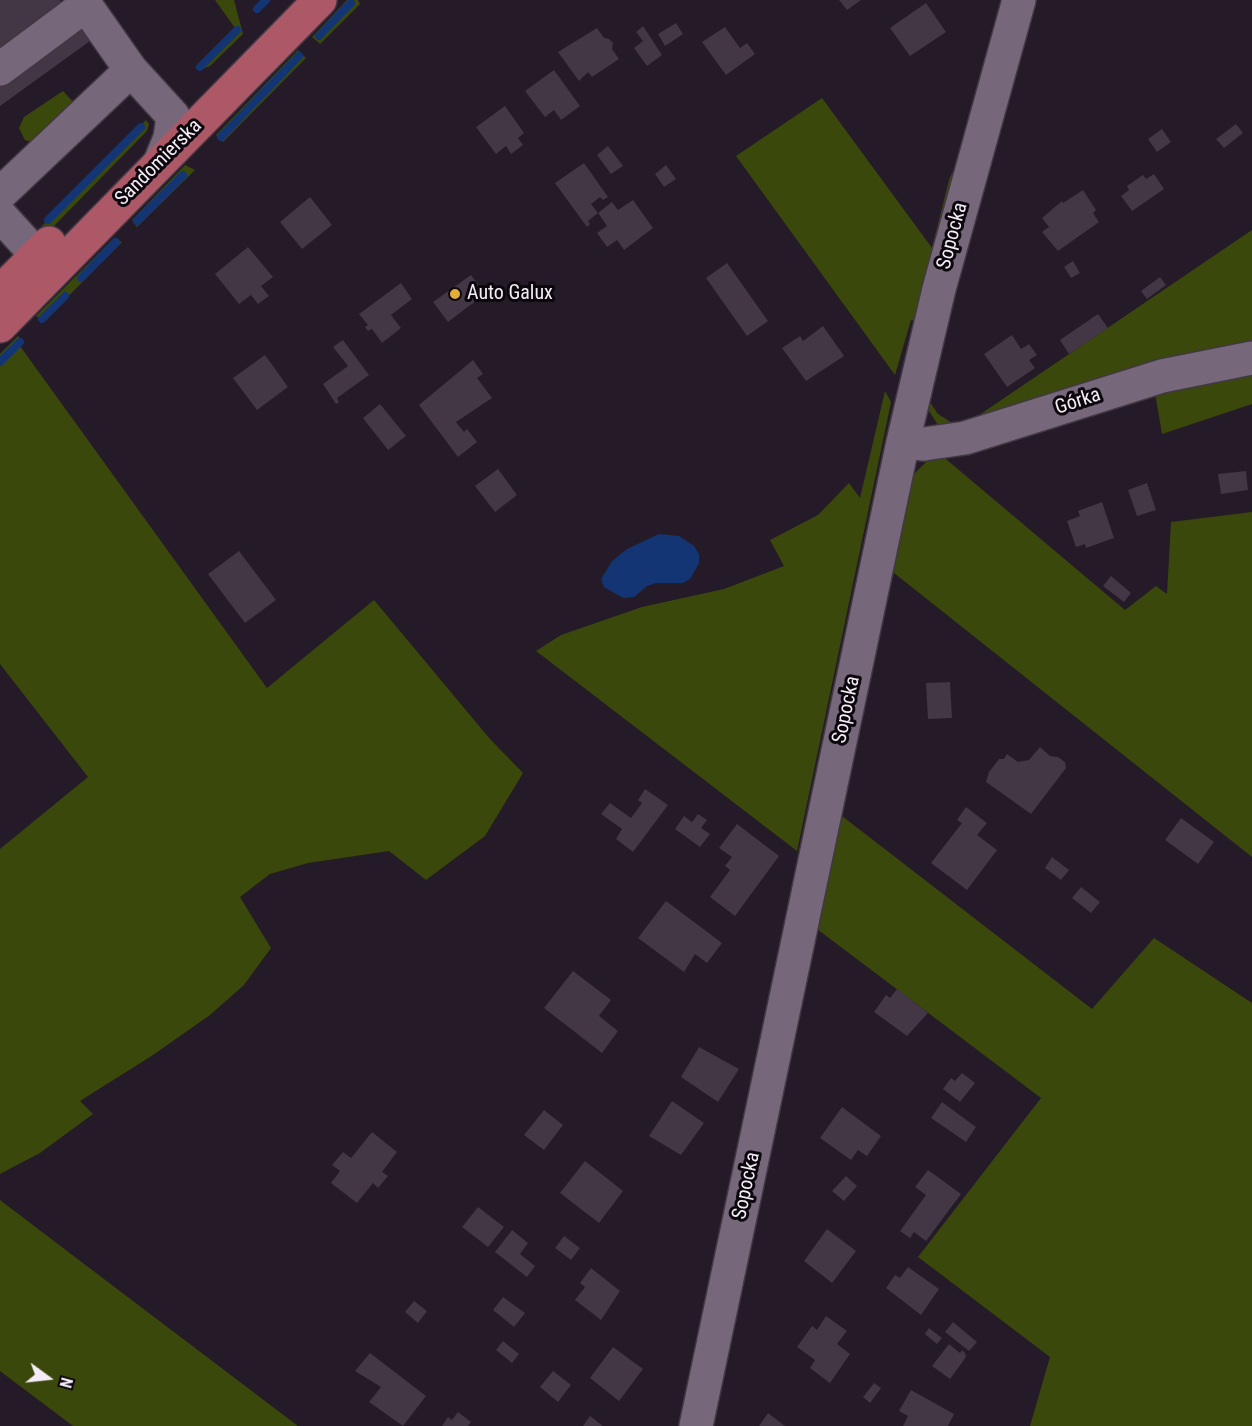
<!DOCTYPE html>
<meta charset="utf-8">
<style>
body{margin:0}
#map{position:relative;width:1252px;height:1426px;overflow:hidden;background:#251a28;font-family:"Roboto Condensed",sans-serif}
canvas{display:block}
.north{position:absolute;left:18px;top:1348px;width:60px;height:60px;-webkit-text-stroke:4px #0c070d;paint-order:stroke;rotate:105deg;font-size:16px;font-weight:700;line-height:24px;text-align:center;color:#f4ecf6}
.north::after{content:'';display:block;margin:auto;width:21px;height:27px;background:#f4ecf6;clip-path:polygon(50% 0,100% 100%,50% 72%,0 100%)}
</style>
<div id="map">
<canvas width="1252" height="1426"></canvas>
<div class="north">N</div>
</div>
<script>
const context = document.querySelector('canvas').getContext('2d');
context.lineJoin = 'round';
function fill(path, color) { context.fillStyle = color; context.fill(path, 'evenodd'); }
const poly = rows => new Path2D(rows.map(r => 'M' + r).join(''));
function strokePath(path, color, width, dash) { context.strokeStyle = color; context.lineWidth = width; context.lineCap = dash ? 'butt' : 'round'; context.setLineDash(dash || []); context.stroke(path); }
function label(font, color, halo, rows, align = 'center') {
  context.font = font + ' "Roboto Condensed",sans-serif'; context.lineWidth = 6; context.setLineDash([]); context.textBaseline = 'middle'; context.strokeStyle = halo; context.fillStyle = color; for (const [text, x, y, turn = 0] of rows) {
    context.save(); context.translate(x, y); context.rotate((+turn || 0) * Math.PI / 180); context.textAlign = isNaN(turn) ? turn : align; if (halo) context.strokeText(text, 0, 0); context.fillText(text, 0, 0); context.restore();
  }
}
fill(poly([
 [215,0,234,0,243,34,210,66,200,70,197,67,235,28],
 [347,0,358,0,360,4,320,44,312,37],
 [298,50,306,58,223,142,216,135],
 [63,91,78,107,35,143,25,140,19,128,24,117],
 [822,98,932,248,949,180,952,173,954,174,916,321,911,320,895,375,736,156],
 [146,120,149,124,147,131,51,229,41,227],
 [185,165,195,170,137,227,132,220],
 [1252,230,1252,346,1162,369,961,432,944,433,935,428,938,425,929,411,929,401,938,414,960,428],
 [114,238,122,242,43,322,36,316],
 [18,336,24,342,20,346,267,688,374,600,490,739,523,773,485,836,426,880,389,851,308,863,270,874,240,897,271,948,244,985,210,1015,153,1055,80,1101,93,1114,40,1153,0,1174,0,849,88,777,0,664,0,354],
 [1252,363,1252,404,1162,434,1154,387],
 [885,391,891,402,797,851,536,651,561,635,642,607,724,589,784,566,770,540,818,515,849,483,860,498],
 [940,454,1125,610,1156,586,1167,594,1171,522,1252,512,1252,857,889,569,914,474,927,461],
 [842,816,1092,1009,1154,938,1252,1003,1252,1426,1030,1426,1050,1357,918,1257,1041,1098,817,929],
 [0,1200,71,1254,298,1426,73,1426,0,1371]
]), '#3b480b');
fill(poly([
 [659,534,679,536,694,546,699,554,699,563,690,579,683,583,656,583,647,586,634,597,623,598,604,587,601,579,612,561,627,549]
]), '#143573');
strokePath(poly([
 [257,9,266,0],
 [319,36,351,3],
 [200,67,237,30],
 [221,137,299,56],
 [48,220,141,127],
 [137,221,183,175],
 [81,278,116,242],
 [42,319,65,296],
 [0,362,20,342]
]), '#143573', 8);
fill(poly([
 [0,0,60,0,90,41,0,106],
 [839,0,861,0,847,10],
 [926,3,946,32,910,56,890,28],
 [676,23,683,34,665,46,658,34],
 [643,26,662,55,647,66,634,48,643,41,636,32],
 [725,27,740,48,747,43,755,54,726,75,702,42],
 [597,28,604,38,609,39,613,43,612,49,619,59,592,77,588,72,579,81,558,52],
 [554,70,580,106,561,120,554,110,545,117,525,91],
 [505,106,524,133,518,138,523,145,511,154,506,146,496,154,476,127],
 [1236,124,1243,133,1224,148,1216,139],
 [1162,129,1171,142,1157,152,1148,139],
 [608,146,623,166,611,174,597,155],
 [584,163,608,197,603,200,600,197,591,204,598,213,612,202,618,210,633,200,653,228,624,250,617,240,607,247,597,233,607,226,598,213,588,221,590,224,587,227,555,183],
 [666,165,676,179,664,187,655,174],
 [1154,174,1164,189,1132,211,1121,196,1129,190,1127,186,1143,175,1146,179],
 [1083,190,1096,210,1093,213,1099,222,1058,251,1042,232,1049,227,1042,218,1062,201,1063,203],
 [310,197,332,225,302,249,280,222],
 [248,247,273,277,261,286,269,296,258,304,251,295,239,304,215,274],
 [1073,261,1080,273,1071,278,1064,267],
 [727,263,768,321,747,336,706,278],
 [471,275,485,294,448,322,433,302],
 [1160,277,1166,285,1147,299,1141,291],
 [401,283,412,299,391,315,401,328,382,343,372,329,368,331,365,327,368,325,359,314],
 [1098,314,1108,328,1069,354,1060,340],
 [823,326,844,356,806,381,782,348,800,336,803,341],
 [1012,335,1021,349,1029,344,1037,355,1029,360,1035,368,1007,387,984,354],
 [343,340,369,375,337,398,339,402,336,404,323,384,348,366,333,347],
 [265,355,288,387,257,410,233,378],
 [473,360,483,374,477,378,492,398,456,422,464,432,467,429,477,442,458,457,419,405],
 [380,404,406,436,388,450,363,418],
 [498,469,517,495,495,512,475,486],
 [1246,471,1248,490,1221,494,1218,474],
 [1147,483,1156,510,1137,516,1128,490],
 [1102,502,1114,538,1086,548,1085,544,1076,547,1067,521,1080,516,1078,511],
 [239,551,276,600,245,623,208,574],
 [1111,576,1131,593,1124,602,1103,586],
 [950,682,952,718,928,719,926,683],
 [1040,747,1050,756,1058,757,1065,762,1066,768,1031,814,986,782,989,772,999,759,1004,759,1007,754,1018,762,1029,760],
 [645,789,668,805,633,852,616,839,622,829,601,814,610,803,631,818,642,803,638,800],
 [966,807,987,823,977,835,997,850,967,890,931,863,962,823,957,820],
 [698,814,707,820,701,828,710,834,700,847,675,829,684,816,692,822],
 [1181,818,1214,842,1198,864,1165,840],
 [737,824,779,856,735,916,710,897,730,870,725,866,732,857,719,848],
 [1052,857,1069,870,1061,880,1045,868],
 [1081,887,1100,902,1091,913,1072,898],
 [666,901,722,943,707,963,695,954,684,972,638,938],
 [573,971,611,1000,599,1016,618,1031,602,1053,544,1008],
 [897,989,928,1013,907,1036,874,1012,886,995,890,998],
 [699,1047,739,1069,718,1102,681,1077],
 [962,1073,975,1083,960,1102,943,1089,951,1078,955,1081],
 [672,1101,704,1123,681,1155,649,1136],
 [942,1102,976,1127,966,1142,931,1118],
 [842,1107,881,1136,867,1156,858,1150,851,1160,820,1138],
 [544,1110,563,1125,544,1150,524,1135],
 [372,1132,397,1152,382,1172,388,1176,378,1188,373,1183,357,1203,331,1183,340,1171,332,1165,343,1152,351,1158],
 [585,1161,623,1191,599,1223,560,1193],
 [928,1170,961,1194,926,1241,914,1232,910,1238,900,1231,926,1195,915,1187],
 [846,1176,857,1186,844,1201,832,1191],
 [478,1207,504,1227,488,1247,462,1227],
 [827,1229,856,1251,832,1283,804,1261],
 [512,1230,528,1243,520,1254,535,1266,527,1277,495,1252],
 [564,1236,580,1248,571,1260,555,1248],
 [908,1267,939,1289,921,1315,886,1288,895,1275,900,1278],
 [591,1268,620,1291,601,1320,575,1300,585,1287,580,1283],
 [503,1297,525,1313,514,1327,493,1310],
 [414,1301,427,1311,418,1323,405,1312],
 [826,1316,847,1331,837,1344,850,1354,830,1383,810,1368,815,1360,797,1347,812,1326,817,1330],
 [953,1322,977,1342,969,1351,945,1332],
 [929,1328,942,1338,937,1344,925,1334],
 [503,1341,519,1354,512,1363,496,1350],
 [949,1344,960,1353,962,1350,965,1353,966,1357,950,1379,932,1366],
 [613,1347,643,1369,619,1401,590,1378],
 [370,1353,426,1396,403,1426,369,1402,381,1387,355,1371],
 [553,1371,571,1385,558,1402,540,1387],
 [874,1383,881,1388,870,1403,863,1397],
 [911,1390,954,1414,948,1426,903,1426,908,1416,899,1411],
 [458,1412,471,1422,468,1426,442,1426,448,1417,452,1420],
 [768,1413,785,1426,759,1426],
 [590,1416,603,1426,583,1426]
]), '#433645');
const minor = poly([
 [82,0,131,70,173,116,170,138,160,162],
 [0,69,86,5],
 [0,194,131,70],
 [0,215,52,272],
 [903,442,924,444,965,438,1162,376,1252,358],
 [696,1426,903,442,939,289,1019,0]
]);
const major = poly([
 [0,292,49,243],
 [0,326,320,0]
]);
strokePath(minor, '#413843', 36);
strokePath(major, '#413843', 36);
strokePath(minor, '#76687a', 33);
strokePath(major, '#ad5867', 33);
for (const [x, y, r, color] of [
 [455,294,6,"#e4ad35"]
]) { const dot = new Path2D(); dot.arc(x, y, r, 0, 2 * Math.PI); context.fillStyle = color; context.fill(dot); strokePath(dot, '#0c070d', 2); }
label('20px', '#f4ecf6', '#0c070d', [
 ["Sandomierska",159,163,-45],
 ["Sopocka",953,236,-75],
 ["Górka",1078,402,-18],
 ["Sopocka",847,710,-78],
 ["Sopocka",747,1186,-78]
]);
label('20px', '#f4ecf6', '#0c070d', [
 ["Auto Galux",467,294]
], 'left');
</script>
